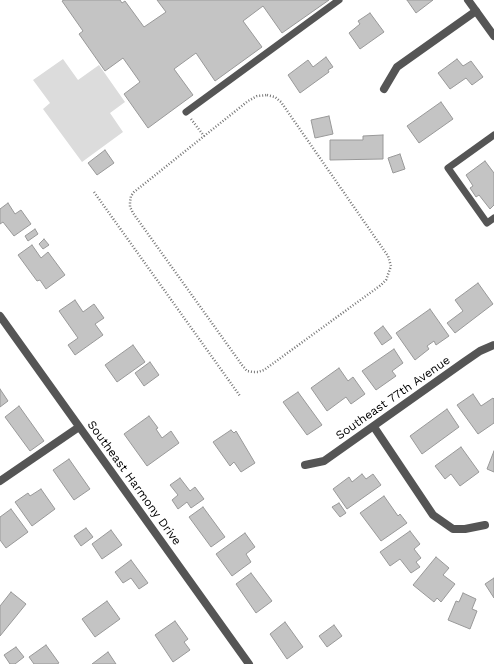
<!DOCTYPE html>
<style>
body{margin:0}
canvas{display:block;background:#fff}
</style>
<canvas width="494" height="664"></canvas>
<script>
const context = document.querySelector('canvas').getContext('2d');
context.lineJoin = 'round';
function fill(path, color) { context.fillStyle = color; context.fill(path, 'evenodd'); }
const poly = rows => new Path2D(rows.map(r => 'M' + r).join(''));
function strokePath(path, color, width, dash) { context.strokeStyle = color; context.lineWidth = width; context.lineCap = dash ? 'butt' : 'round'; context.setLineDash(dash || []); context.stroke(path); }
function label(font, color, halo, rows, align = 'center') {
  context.font = font + ' "Work Sans",sans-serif'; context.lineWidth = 3; context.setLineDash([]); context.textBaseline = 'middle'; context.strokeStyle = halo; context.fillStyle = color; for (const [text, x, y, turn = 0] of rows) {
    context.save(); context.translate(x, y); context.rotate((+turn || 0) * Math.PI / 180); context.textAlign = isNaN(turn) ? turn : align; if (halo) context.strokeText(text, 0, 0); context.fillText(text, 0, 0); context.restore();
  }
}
fill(poly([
 [63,59,78,80,99,65,125,102,110,113,123,132,82,162,43,109,50,103,33,80]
]), '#dcdcdc');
const building = poly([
 [64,0,120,0,122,3,125,1,144,27,166,12,157,0,329,0,282,33,263,6,243,21,262,47,215,81,196,53,174,69,193,95,148,128,124,94,140,82,123,58,105,71,79,34,83,31,62,1,64,0],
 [407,0,433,0,416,13,407,0],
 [370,13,384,32,360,49,349,33,360,24,358,21,370,13],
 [326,57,333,67,328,70,329,72,300,93,288,75,308,60,313,67,326,57],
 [457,59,463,66,471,61,483,77,472,85,466,78,450,89,438,73,457,59],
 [441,102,453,119,419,143,407,126,441,102],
 [329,116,333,134,315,138,311,120,329,116],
 [383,135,383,159,330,160,330,140,363,140,363,136,383,135],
 [105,150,114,163,97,175,88,163,105,150],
 [400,154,405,169,393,173,388,158,400,154],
 [485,161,494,173,494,205,490,209,479,195,476,197,470,188,473,186,466,175,485,161],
 [8,203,15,214,21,210,31,224,14,236,3,222,0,224,0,209,8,203],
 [35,229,38,234,28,241,25,236,35,229],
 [44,239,49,245,43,249,39,244,44,239],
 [32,245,41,258,48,252,65,275,46,289,40,280,37,281,18,255,32,245],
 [478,283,493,304,455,333,447,323,463,311,455,300,478,283],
 [75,300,83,312,94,304,104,318,95,324,103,335,75,355,68,345,78,338,59,311,75,300],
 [430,309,449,336,436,345,434,341,427,346,429,349,415,360,396,333,430,309],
 [383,326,392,338,382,345,374,333,383,326],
 [133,345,145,362,117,382,105,365,133,345],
 [394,349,403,363,392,371,396,376,376,390,362,371,394,349],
 [150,362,159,375,144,386,135,373,150,362],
 [339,368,348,381,353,377,365,394,351,404,346,397,327,411,311,388,339,368],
 [0,389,8,401,0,407,0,389],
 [298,392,322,425,307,435,283,402,298,392],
 [473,394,481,406,493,398,494,399,494,423,478,434,457,405,473,394],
 [19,406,44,441,30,451,5,417,19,406],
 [447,409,459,427,422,454,410,436,447,409],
 [149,416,158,428,156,429,162,438,171,431,179,443,147,466,124,434,149,416],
 [231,430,234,433,236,431,255,463,241,472,234,462,230,466,213,442,231,430],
 [461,447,479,472,460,486,451,474,445,479,435,466,461,447],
 [494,451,494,472,487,469,494,451],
 [69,459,90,489,74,500,53,470,69,459],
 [362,474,366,479,373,474,381,485,347,509,333,489,349,477,352,482,362,474],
 [180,478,190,491,195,487,204,499,191,508,187,502,178,509,172,500,178,495,170,485,180,478],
 [41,489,55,509,32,526,15,502,28,493,30,496,41,489],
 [384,496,398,516,400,514,407,523,381,541,360,513,384,496],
 [339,503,346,513,340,517,332,507,339,503],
 [203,507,225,537,211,547,189,517,203,507],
 [11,509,28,532,6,548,0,540,0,517,11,509],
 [86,528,93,537,81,546,74,536,86,528],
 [111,530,122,545,102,559,92,544,111,530],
 [410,531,420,544,414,549,421,558,416,562,420,567,411,573,400,559,390,566,380,552,410,531],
 [245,533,255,547,246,554,251,562,232,576,216,554,245,533],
 [436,557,449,568,443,575,455,584,441,602,437,598,434,602,413,585,436,557],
 [131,560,148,583,139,589,131,578,123,583,115,572,131,560],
 [251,573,272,601,256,613,236,584,251,573],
 [494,578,494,598,485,584,494,578],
 [11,592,26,604,0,636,0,606,11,592],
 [463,593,476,599,472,609,477,611,470,629,448,620,456,601,459,602,463,593],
 [107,601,120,619,95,637,82,619,107,601],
 [175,621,188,639,184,642,190,650,173,662,155,635,175,621],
 [285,622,303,647,287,659,270,634,285,622],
 [334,625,342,636,327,647,319,636,334,625],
 [46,645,59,663,57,664,34,664,29,657,46,645],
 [16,647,24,657,15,664,10,664,4,655,16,647],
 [108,652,116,664,92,664,108,652]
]);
fill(building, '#c4c4c4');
strokePath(building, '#999', 1);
strokePath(poly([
 [267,95,275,97,281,102,388,256,391,266,386,280,381,285,264,370,258,372,253,372,247,371,242,365,133,213,130,207,130,202,131,196,134,192,248,101,257,96,267,95],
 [191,119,204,136],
 [94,192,240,396]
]), '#777', 2.5, [1, 2]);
strokePath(poly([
 [186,112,339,0],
 [494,135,448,168,487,223,494,218]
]), '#555', 7);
strokePath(poly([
 [384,89,397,67,476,11],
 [0,316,249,664],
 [374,427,433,515,453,529,465,529,485,525],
 [305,465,324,461,464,362,480,351,494,345],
 [0,481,79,427]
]), '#555', 8);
strokePath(poly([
 [468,0,494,36]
]), '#555', 8);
label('12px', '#000', '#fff', [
 ["Southeast 77th Avenue",393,398,-35],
 ["Southeast Harmony Drive",134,483,54]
]);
</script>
